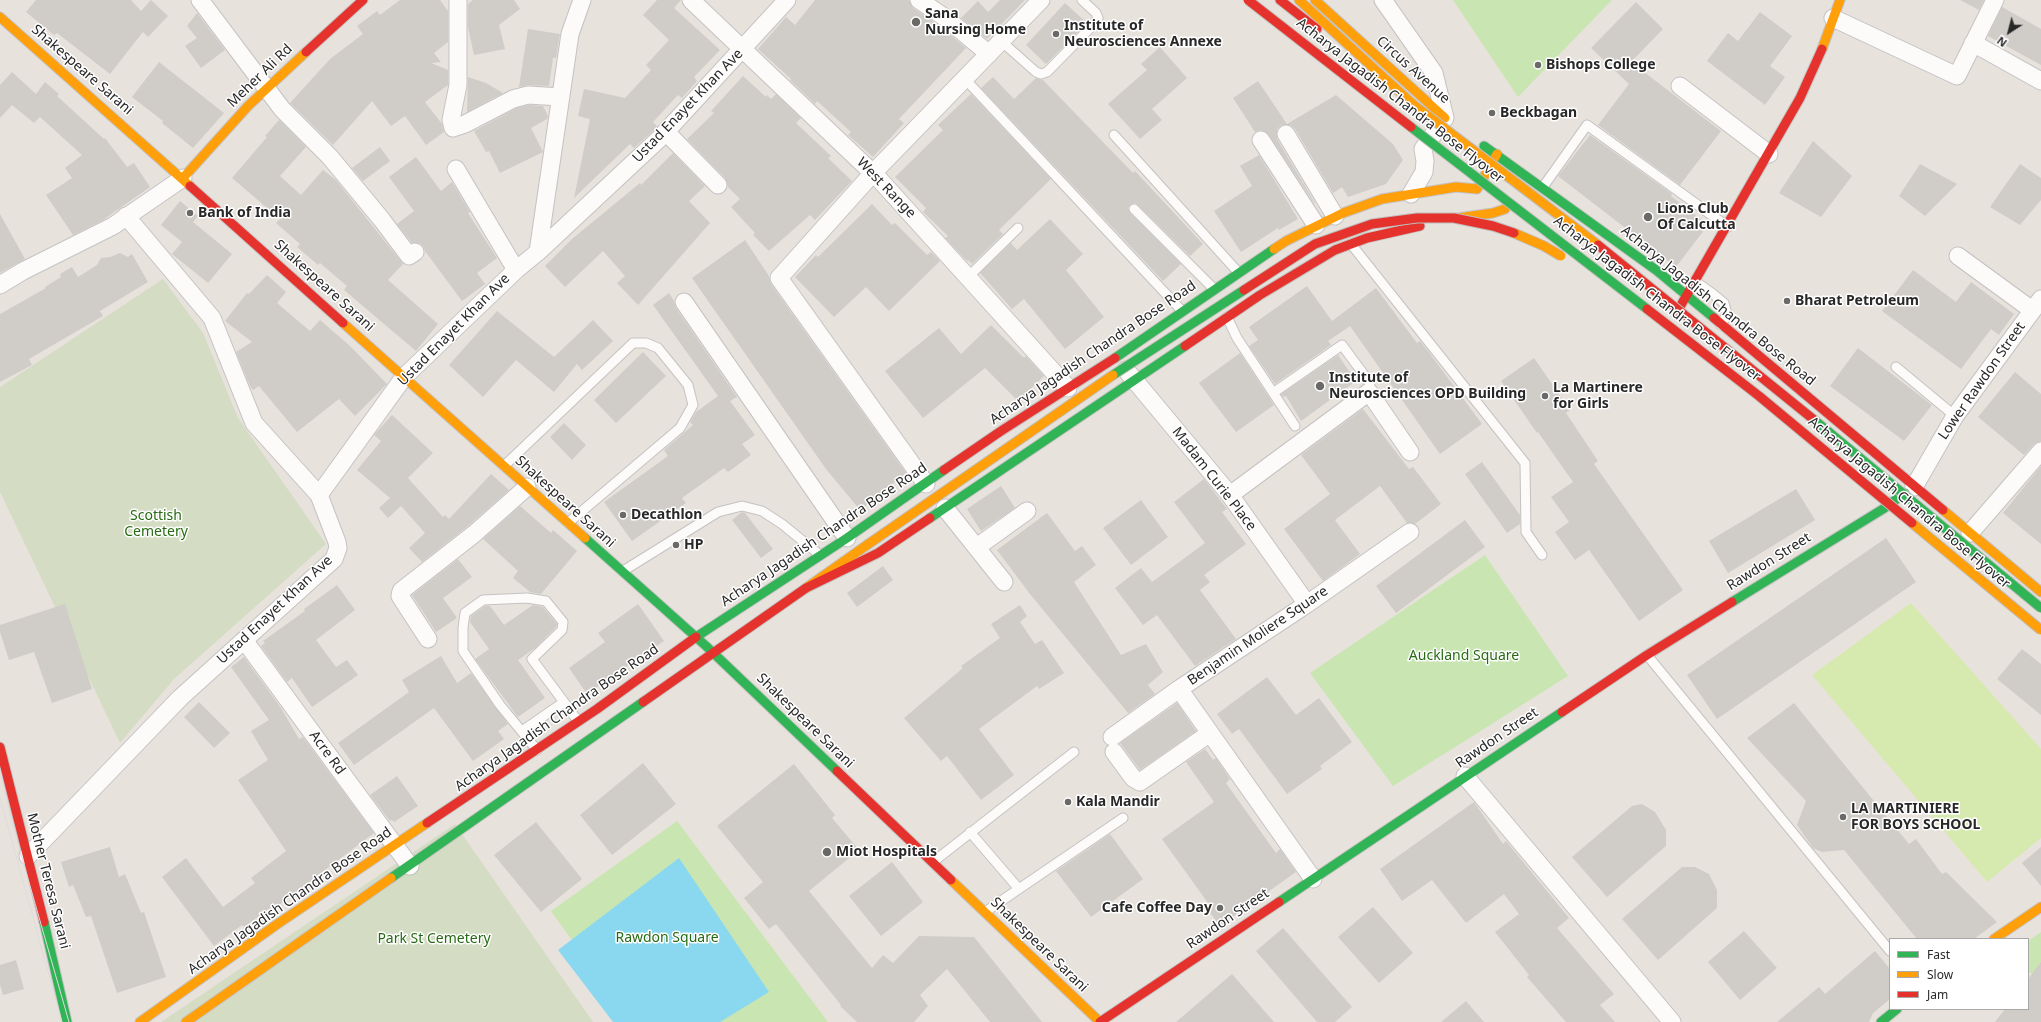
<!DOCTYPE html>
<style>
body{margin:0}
#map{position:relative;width:2041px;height:1022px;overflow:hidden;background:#e8e2dc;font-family:"Noto Sans",sans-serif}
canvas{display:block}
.legend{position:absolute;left:1889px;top:938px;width:140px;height:72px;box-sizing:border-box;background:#fff;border:1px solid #a9a9a9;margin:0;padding:5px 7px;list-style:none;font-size:12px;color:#282828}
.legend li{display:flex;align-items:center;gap:8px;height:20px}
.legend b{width:20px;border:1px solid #a9a9a9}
.north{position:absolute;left:1989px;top:12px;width:40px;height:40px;-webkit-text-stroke:3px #fff;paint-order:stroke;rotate:216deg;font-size:11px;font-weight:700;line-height:16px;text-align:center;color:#282828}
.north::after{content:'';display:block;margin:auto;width:14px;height:18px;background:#282828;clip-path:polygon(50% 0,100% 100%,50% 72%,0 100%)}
</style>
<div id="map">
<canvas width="2041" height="1022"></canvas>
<ul class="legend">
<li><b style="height:5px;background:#30b455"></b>Fast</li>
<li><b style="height:5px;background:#ff9f0a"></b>Slow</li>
<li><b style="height:5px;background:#e5322d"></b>Jam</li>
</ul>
<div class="north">N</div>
</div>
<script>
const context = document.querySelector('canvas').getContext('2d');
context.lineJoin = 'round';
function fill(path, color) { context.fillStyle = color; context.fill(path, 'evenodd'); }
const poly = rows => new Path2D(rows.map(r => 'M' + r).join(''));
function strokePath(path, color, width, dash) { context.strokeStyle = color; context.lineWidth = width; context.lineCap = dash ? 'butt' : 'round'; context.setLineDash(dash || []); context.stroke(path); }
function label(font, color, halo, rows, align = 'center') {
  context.font = font + ' "Noto Sans",sans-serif'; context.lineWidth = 3; context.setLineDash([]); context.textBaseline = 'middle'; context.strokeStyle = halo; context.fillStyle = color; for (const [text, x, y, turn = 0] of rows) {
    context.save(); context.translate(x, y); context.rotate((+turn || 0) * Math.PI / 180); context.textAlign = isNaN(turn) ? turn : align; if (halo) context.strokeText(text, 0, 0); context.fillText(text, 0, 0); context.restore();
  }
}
fill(poly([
 [1453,0,1612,0,1518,97],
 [1485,555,1568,676,1393,786,1310,673],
 [677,821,828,1022,631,1022,551,911],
 [2041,932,2041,977,2028,972,2028,941]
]), '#c9e5b2');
fill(poly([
 [163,279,203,333,238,418,326,544,174,679,120,743,0,492,0,387],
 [455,824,593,1022,161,1022]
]), '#d4dcc3');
fill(poly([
 [1911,603,2041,749,2041,838,1987,882,1812,675]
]), '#d6eaaf');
fill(poly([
 [679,858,769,992,720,1022,613,1022,558,950]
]), '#8ad8f0');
fill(poly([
 [36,0,131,0,141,11,151,0,168,16,148,37,143,32,110,74,57,33,54,35,26,12],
 [400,0,440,0,448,11,448,42,434,53,441,62,431,63,448,70,448,85,425,102,442,124,444,132,426,145,405,116,391,126,372,101,333,145,290,103,330,59,363,34,357,26,377,11,380,15],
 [473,0,514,0,520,9,499,25,505,49,474,55,468,27,468,4],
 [657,0,681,0,674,8,720,50,694,77,697,81,682,98,678,95,653,122,657,126,653,131,634,148,630,144,574,198,590,119,578,116,584,89,625,98,651,70,646,65,669,40,643,15],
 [815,0,909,0,913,8,941,27,966,48,899,119,904,123,873,157,848,135,851,132,817,101,815,104,790,80,791,79,758,49,786,17,795,25],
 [1000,0,1025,0,987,39,961,18,978,1,988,12],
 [1960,0,1984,0,1979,10],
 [1636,2,1663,29,1631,62,1721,131,1680,185,1598,125,1629,84,1591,48],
 [1065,3,1087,23,1046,64,1026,45],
 [2002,7,2041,29,2041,65,1988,36],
 [1760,12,1792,36,1770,66,1785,77,1765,105,1707,61,1728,33,1738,41],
 [197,13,225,50,201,68,185,46,197,38,187,26],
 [528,29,560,34,556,58,553,58,549,86,528,85,519,87],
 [1160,47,1187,78,1152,109,1162,120,1140,139,1108,104,1147,70,1141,64],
 [159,62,224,113,193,148,162,123,163,121,132,97],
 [12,72,36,94,45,82,59,94,57,96,104,139,105,138,127,167,134,163,150,187,103,220,73,235,46,195,72,178,65,168,82,155,40,117,34,123,12,105,0,118,0,85],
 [743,76,766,97,767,95,771,99,776,94,801,118,796,123,831,156,828,158,852,181,815,220,810,215,769,251,753,235,755,233,731,207,740,199,728,187,725,178,687,139,714,113,711,111],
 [468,77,486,83,503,93,467,112],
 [993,77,1014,99,1036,78,1043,80,1133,173,1135,171,1203,244,1190,256,1138,205,1135,203,1130,205,1128,208,1130,213,1181,264,1163,281,981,88],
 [1258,81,1287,124,1336,95,1393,144,1403,160,1386,184,1348,197,1342,187,1333,193,1295,129,1291,125,1281,125,1277,129,1277,139,1315,203,1314,203,1269,135,1261,130,1255,132,1233,98],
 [971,94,1051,179,999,230,1003,234,972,264,968,260,967,261,945,238,948,236,923,212,926,208,895,177,943,130,938,125],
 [529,105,543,106,548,116,547,119,531,128,543,152,500,173,489,151,486,152,474,131,517,108],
 [279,120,306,147,280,176,301,195,323,170,336,180,403,264,388,280,438,324,416,351,344,290,347,286,320,263,318,265,297,247,300,244,276,223,280,219,232,178,267,137,265,136],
 [1590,135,1672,194,1671,196,1708,225,1676,267,1558,176],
 [1813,141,1852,176,1821,217,1779,193],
 [380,147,390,161,363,181,352,168],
 [673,153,705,186,689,201,710,223,638,305,617,283,625,276,603,251,565,287,545,266,572,239,640,183,641,185],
 [1259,155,1298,219,1279,230,1278,228,1241,252,1214,211,1252,186,1240,166],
 [416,157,441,191,452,182,470,212,468,213,497,258,477,273,485,284,462,301,425,251,423,246,419,243,412,243,397,224,414,211,389,177],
 [1920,164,1957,184,1925,216,1899,196],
 [2020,164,2041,178,2041,200,2020,225,1990,207],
 [180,201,198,216,193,222,232,254,208,283,172,254,182,242,161,225],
 [872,204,892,225,895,223,927,255,931,252,940,261,889,311,866,287,834,317,795,277,816,255,818,257],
 [0,214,25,259,0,273],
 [1050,219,1083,254,1066,270,1104,317,1065,349,1024,299,1012,309,980,273,1011,243,1017,250],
 [745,240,769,276,771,284,906,473,860,510,826,469,692,278],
 [120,253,128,257,132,254,148,282,100,311,103,316,29,359,32,365,0,382,0,314,46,288,45,287,61,277,60,274,72,267,78,277,97,265,101,258,110,257],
 [1913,270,1956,302,1971,282,2014,314,1999,335,1991,329,1961,369,1882,311],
 [267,275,286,292,277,303,310,331,320,320,349,345,387,384,355,416,339,399,297,432,259,386,253,390,250,386,236,352,252,342,225,321,247,293,249,294],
 [1307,286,1332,321,1376,288,1417,343,1420,341,1428,351,1482,424,1440,454,1350,326,1328,341,1331,345,1275,384,1249,346,1258,340,1249,327],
 [669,293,674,301,676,308,737,397,730,401,755,435,742,444,751,455,728,472,724,468,682,498,686,503,632,541,604,502,668,456,664,450,693,425,690,422,696,412,718,396,653,305],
 [497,311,554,357,593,320,613,341,582,370,577,364,554,392,516,360,483,397,449,365],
 [991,325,1024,358,1026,356,1044,376,1018,401,985,368,923,418,885,371,939,328,961,354],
 [1858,348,1932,405,1904,441,1830,386],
 [643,352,666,376,616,423,594,400],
 [1240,353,1274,405,1236,432,1199,383],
 [1338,355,1356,381,1301,421,1286,396,1283,397,1281,394],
 [1534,358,1570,410,1566,413,1598,461,1594,464,1683,590,1639,621,1589,550,1575,560,1555,532,1569,522,1551,497,1573,482,1538,432,1537,433,1501,381],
 [2015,372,2041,394,2041,441,2034,444,2024,455,1978,417],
 [1363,409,1409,469,1413,467,1441,504,1415,524,1407,523,1380,486,1335,520,1360,554,1323,581,1284,529,1330,494,1301,455],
 [392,415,433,453,408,478,443,517,445,515,449,519,491,474,509,490,468,526,422,562,409,548,425,533,401,506,388,518,379,508,390,498,357,470,381,441,374,435],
 [564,423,586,445,572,460,550,437],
 [1482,462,1520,515,1520,524,1507,533,1465,474],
 [2041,466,2041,544,2003,513],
 [1204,479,1227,509,1222,512,1246,544,1204,575,1210,582,1200,590,1236,639,1195,666,1157,615,1143,625,1115,588,1141,568,1152,582,1205,543,1174,502],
 [1001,486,1015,508,981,531,967,509],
 [1796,489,1815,520,1728,573,1709,541],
 [1141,500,1168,537,1131,565,1103,528],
 [520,506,551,533,553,530,577,551,541,594,530,592,513,578,518,571,483,539],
 [742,512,745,513,773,549,761,558,732,520],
 [1047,513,1075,551,1082,546,1096,565,1074,582,1121,655,1146,644,1163,672,1148,685,1155,694,1128,713,1030,594,997,550],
 [1465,520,1485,547,1396,613,1376,586],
 [1886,538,1916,582,1717,719,1687,675],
 [458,559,472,577,443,598,457,618,436,632,412,595],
 [883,566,893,580,857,607,847,593],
 [337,585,355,610,316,640,336,667,347,660,358,675,312,707,292,678,287,682,261,646,265,643,263,641,305,611,304,609],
 [65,604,92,689,52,703,34,652,9,660,0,632,0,625],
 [638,604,664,641,587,694,569,668,605,642,598,633],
 [533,605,543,607,557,624,556,627,535,648,518,660,545,698,518,717,475,659,489,649,470,622,471,616,485,606,490,606,504,625],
 [1020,605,1027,616,1020,622,1035,644,1042,640,1064,673,1039,689,1037,686,979,729,1014,775,981,800,947,756,941,761,904,718,963,668,961,666,1000,638,991,624],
 [2022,649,2041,664,2041,715,1997,679],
 [441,656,457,683,471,673,508,724,498,731,504,739,473,761,434,708,354,765,338,743,409,692,402,680],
 [244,657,281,708,299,739,303,737,374,833,275,908,273,906,244,927,242,925,214,946,162,877,186,858,223,907,255,883,251,878,286,851,238,780,268,760,251,731,269,720,231,667],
 [1267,677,1296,715,1319,698,1352,742,1320,766,1322,769,1287,794,1239,729,1232,734,1217,714],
 [199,702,230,733,214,748,184,717],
 [1177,703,1196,731,1140,770,1120,743],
 [1794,703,1909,844,1916,839,1942,874,1946,872,1997,922,1974,939,1917,939,1844,850,1822,852,1813,848,1797,825,1806,801,1747,738],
 [1205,749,1213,760,1216,758,1230,779,1226,783,1276,853,1280,849,1296,872,1220,926,1205,906,1208,903,1162,839,1214,802,1186,762],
 [643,763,676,804,612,855,580,815],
 [794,764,835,815,832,818,859,850,809,891,872,968,883,955,893,963,919,936,974,937,1042,1022,990,1022,947,969,920,995,928,1006,914,1022,857,1022,840,1006,841,1005,776,924,769,929,744,898,763,882,717,826],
 [397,776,418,806,394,822,392,820,390,821,370,795],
 [1474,802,1503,844,1506,841,1569,918,1557,928,1614,994,1600,1005,1615,1022,1566,1022,1527,977,1529,975,1495,932,1519,914,1504,894,1466,923,1432,880,1402,901,1380,869],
 [1642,804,1655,812,1666,830,1666,846,1607,897,1572,857,1632,806],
 [536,822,582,879,541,912,494,855],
 [1110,834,1143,879,1091,917,1056,871],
 [110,847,119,877,125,874,141,913,144,912,166,977,117,993,91,916,86,917,73,885,69,887,61,862],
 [2041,847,2041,886,2022,863],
 [892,862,923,902,881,936,849,896],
 [1682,867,1695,867,1709,874,1717,890,1717,908,1658,960,1622,919],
 [1373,907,1413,953,1379,983,1338,937],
 [1283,928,1352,1007,1335,1022,1317,1022,1256,951],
 [1744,931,1777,968,1740,1000,1708,962],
 [1875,951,1890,969,1890,999,1873,1013,1869,1022,1777,1022,1819,987,1825,994],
 [16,960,24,989,3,995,0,985,0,965],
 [2041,962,2041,1022,1995,1022,2005,1009,2028,1009,2028,979],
 [1232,974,1274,1022,1176,1022],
 [1466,1001,1484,1022,1441,1022]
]), '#d0ccc8');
const lane = poly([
 [1001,41,1036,72,1041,74,1047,72,1095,23,1098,18,1096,13,1082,0],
 [965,79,1182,311],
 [1114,135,1238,272],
 [1543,187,1587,125,1728,227],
 [1134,209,1214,289],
 [1351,244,1525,463,1526,532,1542,555],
 [968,277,1018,228],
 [1696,282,1713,294,1724,303,1727,314,1721,325],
 [1227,317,1237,338,1295,426],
 [1896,367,1955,416],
 [1273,393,1342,345,1370,383],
 [504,466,633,343,646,343,658,348,688,385,693,405,680,428,568,523],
 [623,571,718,512,742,506,762,511,782,524,820,555],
 [1647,655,1890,951],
 [522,731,564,702],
 [537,750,500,705,463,651,463,628,465,613,483,600,527,598,546,601,563,622,562,630,532,659,578,721],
 [970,832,1019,889],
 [933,862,1074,752],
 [985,912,1123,818]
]);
const street = poly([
 [200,0,282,109,330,157,382,220,409,256,415,252],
 [458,0,458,85,451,120,453,128,465,124,513,99,528,95,561,97],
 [691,0,879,179,1068,388],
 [919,0,947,19,989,54],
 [1383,0,1434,73,1445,118,1423,149,1425,161,1424,172,1411,194],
 [1833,18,1957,76,1995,0],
 [1973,43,2041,81],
 [1680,86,1769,154],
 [666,132,718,185],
 [1286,134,1335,216],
 [1261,140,1316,225],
 [456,169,516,270],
 [126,216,212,318,254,423,319,495],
 [538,252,570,34,582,0],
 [1958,256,2032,310],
 [0,285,23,271,113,226,183,178],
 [684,302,847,538],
 [1126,370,1230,495,1307,604],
 [926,484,779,278,873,173,1041,0],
 [1914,487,1955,416,2041,299],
 [1230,495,1369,392,1410,452],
 [945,508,1004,582],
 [1970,533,2041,451],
 [977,547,1027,511],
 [428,639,400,596,401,591,474,534,527,487],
 [244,640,410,866],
 [1112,737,1179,689],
 [1114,752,1133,778,1140,782,1210,733],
 [1465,776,1672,1022],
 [28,856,180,698,334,559,338,548,337,542,319,495,404,377,516,270,538,252,660,138,787,0],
 [1313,879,1179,689,1307,604,1410,532]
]);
const fast = poly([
 [1484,146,1656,270,1714,318],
 [1115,358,1274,249],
 [930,518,1185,346],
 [585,538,706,646,837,771],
 [1732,602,1883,509,1905,493],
 [696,637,847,538,944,470],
 [391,878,643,702],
 [1279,902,1562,712],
 [44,922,67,1022],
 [1881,1022,1897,1009]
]);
const slow = poly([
 [1299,0,1415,106],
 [1315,0,1445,118],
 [0,17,190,186],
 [1822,49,1840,0],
 [183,178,248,106,306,52],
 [1458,218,1493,213,1505,209],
 [1274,249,1286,241,1343,213,1382,199,1456,187,1477,189,1497,154],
 [343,323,585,538],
 [1943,510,2041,592],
 [806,588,867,545],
 [951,880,1100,1022],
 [1994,939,2041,907],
 [140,1022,276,925,427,823],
 [186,1022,391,878]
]);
const jam = poly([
 [1280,0,1317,29],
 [306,52,363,0],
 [190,186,343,323],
 [1677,312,1800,98,1822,49],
 [1714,318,1943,510],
 [1185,346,1260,295,1335,250,1367,238,1420,226],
 [944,470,1001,431,1115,358],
 [643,702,806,588,878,553,930,518],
 [1562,712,1647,655,1732,602],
 [0,747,44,922],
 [837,771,951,880],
 [427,823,597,709,696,637],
 [1100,1022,1279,902]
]);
strokePath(lane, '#c4c2c3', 11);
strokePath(street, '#c4c2c3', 19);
strokePath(fast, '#c4c2c3', 11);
strokePath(slow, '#c4c2c3', 11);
strokePath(jam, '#c4c2c3', 11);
strokePath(lane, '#fcfbfa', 9);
strokePath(street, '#fcfbfa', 17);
strokePath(fast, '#30b455', 9);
strokePath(slow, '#ff9f0a', 9);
strokePath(jam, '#e5322d', 9);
strokePath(poly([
 [0,769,12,823,69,1022],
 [0,798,62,1022]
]), '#dcdcde', 1);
const fastBridge = poly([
 [1411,127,1647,309],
 [1113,375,1244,290],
 [1813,419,2041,608]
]);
const slowBridge = poly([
 [1415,106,1598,245],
 [1514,233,1544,246,1561,256],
 [1912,523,2041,630],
 [867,545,1113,375]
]);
const jamBridge = poly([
 [1248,0,1411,127],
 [1598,245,1813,419],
 [1244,290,1315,244,1372,224,1417,218,1454,218,1493,226,1514,233],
 [1647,309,1759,396,1912,523]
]);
strokePath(fastBridge, '#c0bdbb', 11, []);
strokePath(slowBridge, '#c0bdbb', 11, []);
strokePath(jamBridge, '#c0bdbb', 11, []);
strokePath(fastBridge, '#30b455', 9);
strokePath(slowBridge, '#ff9f0a', 9);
strokePath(jamBridge, '#e5322d', 9);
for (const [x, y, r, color] of [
 [916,22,5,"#6b6967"],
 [1056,34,4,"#6b6967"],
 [1538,65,4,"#6b6967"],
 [1492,113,4,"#6b6967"],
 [190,213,4,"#6b6967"],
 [1648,217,5,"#6b6967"],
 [1787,301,4,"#6b6967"],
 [1320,386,5,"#6b6967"],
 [1545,396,4,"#6b6967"],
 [623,515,4,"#6b6967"],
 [676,545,4,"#6b6967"],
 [1068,802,4,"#6b6967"],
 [1843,817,4,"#6b6967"],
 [827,852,5,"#6b6967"],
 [1220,908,4,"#6b6967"]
]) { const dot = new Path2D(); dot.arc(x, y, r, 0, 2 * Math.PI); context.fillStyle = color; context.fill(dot); strokePath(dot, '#fff', 1.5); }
label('bold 14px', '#282828', '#fff', [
 ["Sana",925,14],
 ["Nursing Home",925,30],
 ["Institute of",1064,26],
 ["Neurosciences Annexe",1064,42],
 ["Bishops College",1546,65],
 ["Beckbagan",1500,113],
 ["Lions Club",1657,209],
 ["Of Calcutta",1657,225],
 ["Bank of India",198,213],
 ["Bharat Petroleum",1795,301],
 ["Institute of",1329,378],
 ["Neurosciences OPD Building",1329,394],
 ["La Martinere",1553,388],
 ["for Girls",1553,404],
 ["Decathlon",631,515],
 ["HP",684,545],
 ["Kala Mandir",1076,802],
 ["LA MARTINIERE",1851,809],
 ["FOR BOYS SCHOOL",1851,825],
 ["Miot Hospitals",836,852],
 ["Cafe Coffee Day",1212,908,"right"]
], 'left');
label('14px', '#282828', '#fff', [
 ["Shakespeare Sarani",82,70,41],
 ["Circus Avenue",1413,70,42],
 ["Meher Ali Rd",260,76,-44],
 ["Acharya Jagadish Chandra Bose Flyover",1400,101,38],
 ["Ustad Enayet Khan Ave",688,106,-46],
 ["West Range",886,188,46],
 ["Shakespeare Sarani",324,286,42],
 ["Acharya Jagadish Chandra Bose Flyover",1657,299,38],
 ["Acharya Jagadish Chandra Bose Road",1718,306,39],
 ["Ustad Enayet Khan Ave",454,330,-45],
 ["Acharya Jagadish Chandra Bose Road",1093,353,-34],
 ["Lower Rawdon Street",1982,381,-55],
 ["Madam Curie Place",1214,479,52],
 ["Shakespeare Sarani",565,502,42],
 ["Acharya Jagadish Chandra Bose Flyover",1909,503,40],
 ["Acharya Jagadish Chandra Bose Road",824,535,-34],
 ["Rawdon Street",1769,562,-32],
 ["Ustad Enayet Khan Ave",275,610,-43],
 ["Benjamin Moliere Square",1258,636,-34],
 ["Acharya Jagadish Chandra Bose Road",557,718,-35],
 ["Shakespeare Sarani",805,721,44],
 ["Rawdon Street",1497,738,-34],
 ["Acre Rd",327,753,54],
 ["Mother Teresa Sarani",48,881,76],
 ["Acharya Jagadish Chandra Bose Road",290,901,-35],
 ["Rawdon Street",1228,919,-34],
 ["Shakespeare Sarani",1039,945,44]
]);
label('14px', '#276a13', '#fff', [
 ["Scottish",156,516],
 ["Cemetery",156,532],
 ["Auckland Square",1464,656],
 ["Rawdon Square",667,938],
 ["Park St Cemetery",434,939]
]);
</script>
